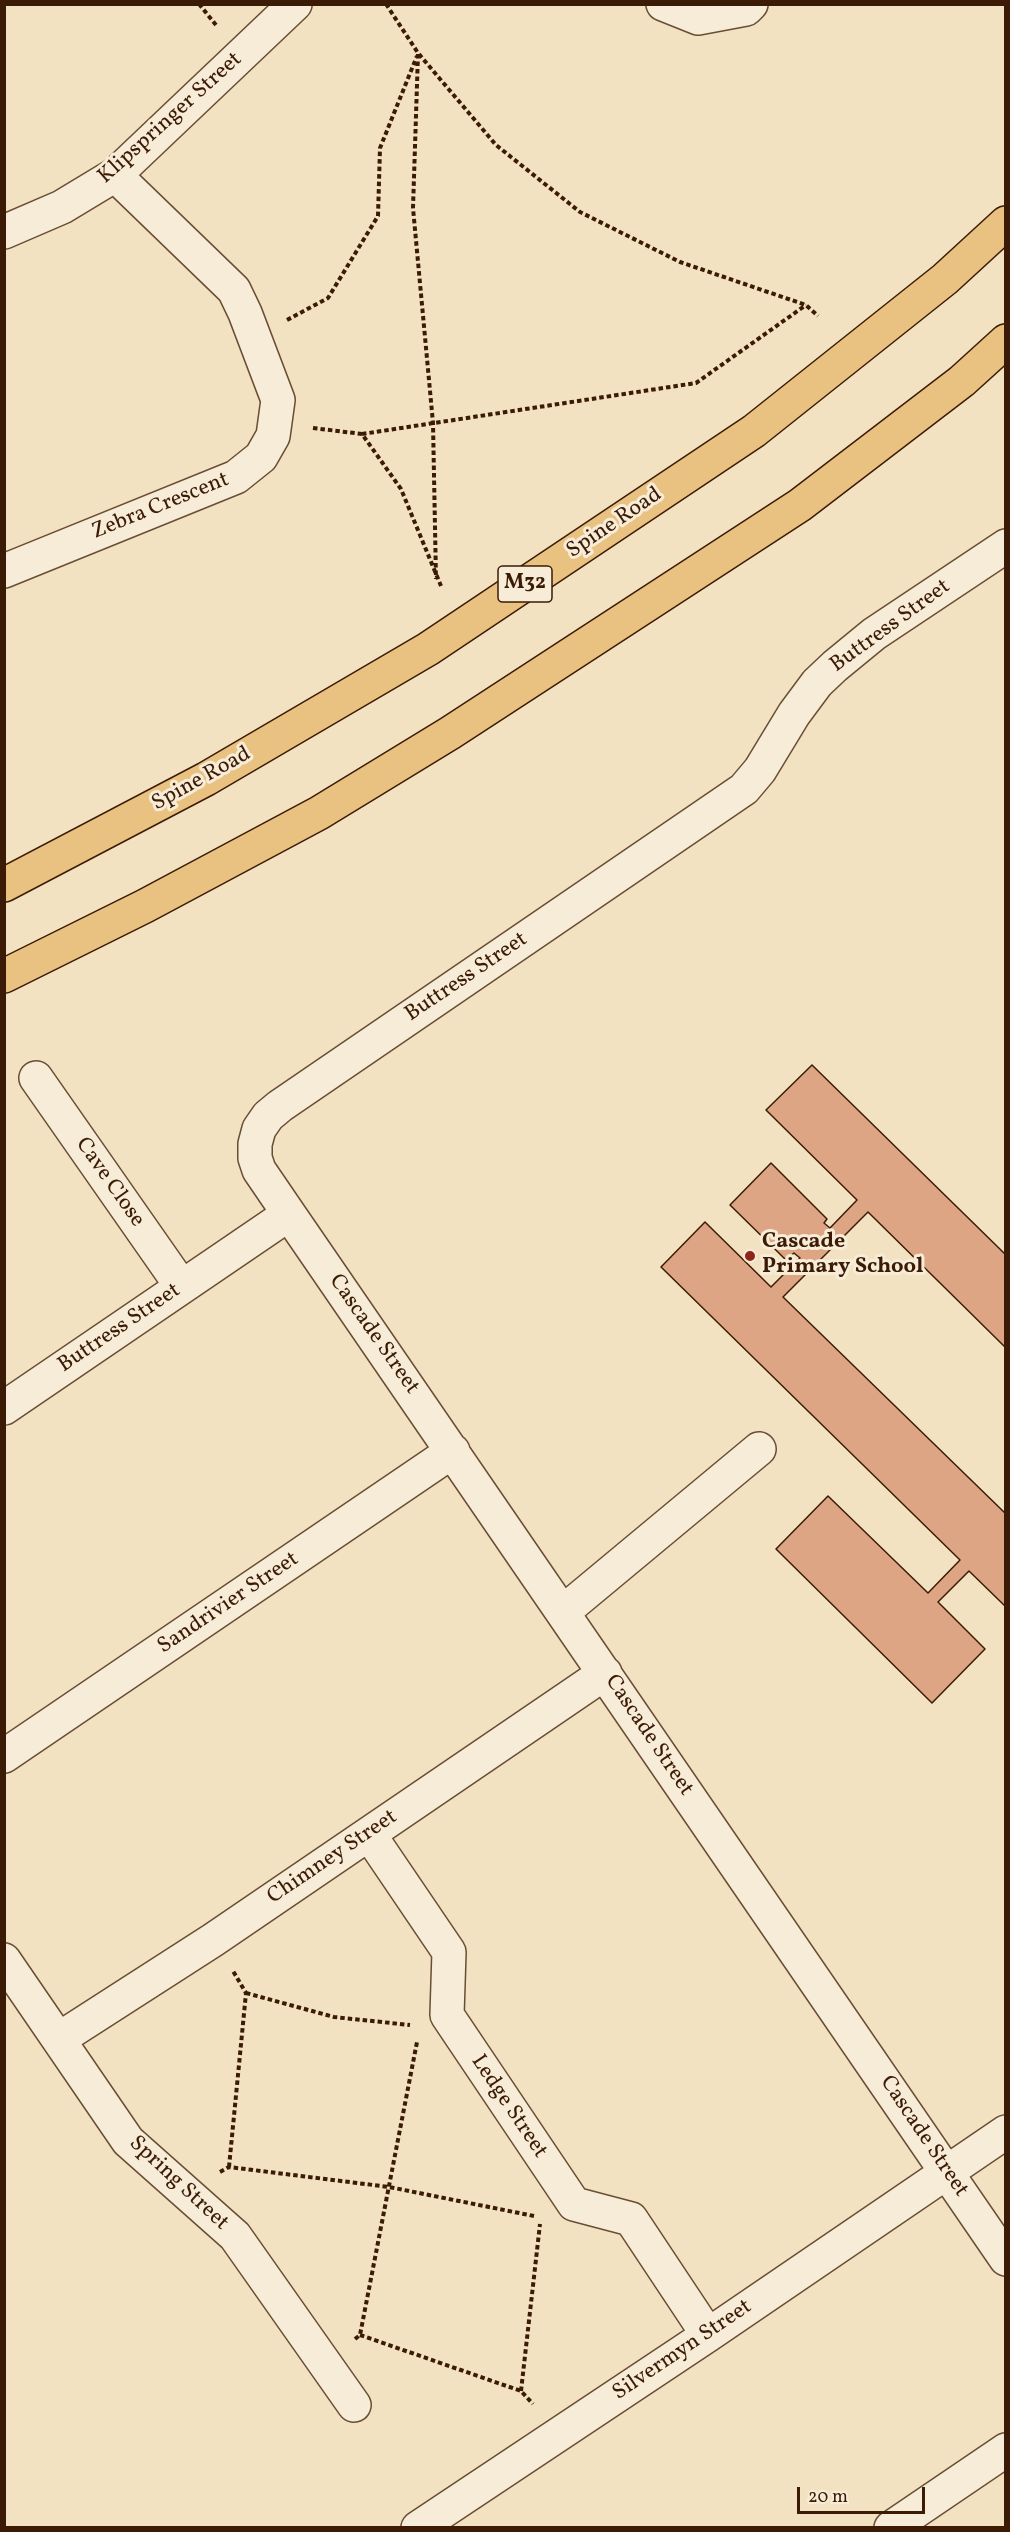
<!DOCTYPE html>
<style>
body{margin:0}
#map{position:relative;width:1010px;height:2532px;overflow:hidden;background:#f2e2c1;font-family:Vollkorn,serif}
canvas{display:block}
.frame{position:absolute;inset:0;border:6px solid #3b1b05;pointer-events:none}
.scale{position:absolute;left:797px;top:2487px;width:128px;height:27px;box-sizing:border-box;border:3px solid #3b1b05;border-top:0;padding-left:8px;font-size:18px;line-height:21px;white-space:nowrap;color:#3b1b05;-webkit-text-stroke:4px #f7ecd7;paint-order:stroke}
</style>
<div id="map">
<canvas width="1010" height="2532"></canvas>
<div class="frame"></div>
<div class="scale">20 m</div>
</div>
<script>
const context = document.querySelector('canvas').getContext('2d');
context.lineJoin = 'round';
function fill(path, color) { context.fillStyle = color; context.fill(path, 'evenodd'); }
const poly = rows => new Path2D(rows.map(r => 'M' + r).join(''));
function strokePath(path, color, width, dash) { context.strokeStyle = color; context.lineWidth = width; context.lineCap = dash ? 'butt' : 'round'; context.setLineDash(dash || []); context.stroke(path); }
function label(font, color, halo, rows, align = 'center') {
  context.font = font + ' Vollkorn,serif'; context.lineWidth = 6; context.setLineDash([]); context.textBaseline = 'middle'; context.strokeStyle = halo; context.fillStyle = color; for (const [text, x, y, turn = 0] of rows) {
    context.save(); context.translate(x, y); context.rotate((+turn || 0) * Math.PI / 180); context.textAlign = isNaN(turn) ? turn : align; if (halo) context.strokeText(text, 0, 0); context.fillText(text, 0, 0); context.restore();
  }
}
const building = poly([
 [812,1065,1006,1255,1006,1348,868,1212,783,1297,1006,1514,1006,1607,969,1571,938,1602,985,1649,932,1703,776,1549,828,1496,928,1593,960,1560,661,1267,705,1222,771,1287,800,1258,794,1253,786,1260,730,1205,771,1163,827,1219,824,1223,830,1228,857,1200,766,1110,812,1065]
]);
fill(building, '#dea584');
strokePath(building, '#3b1b05', 1.5);
const minor = poly([
 [663,4,698,18,746,9,751,4],
 [4,232,62,207,115,175,295,4],
 [1006,546,874,634,835,666,817,683,794,714,760,770,744,789,280,1106,268,1116,259,1129,255,1144,255,1158,259,1170,289,1214,1006,2259],
 [4,571,236,477,261,457,273,436,278,400,245,313,234,290,115,175],
 [36,1078,182,1287],
 [4,1408,289,1214],
 [563,1612,759,1449],
 [4,1756,453,1451],
 [369,1834,449,1952,447,2015,574,2204,631,2219,708,2335],
 [4,1960,128,2141,235,2236,354,2405],
 [59,2039,213,1940,605,1673],
 [418,2528,708,2335,1006,2132],
 [891,2528,1006,2450]
]);
const major = poly([
 [4,885,206,779,428,649,754,431,945,279,1006,223],
 [4,976,145,906,319,813,450,733,800,505,962,381,1006,341]
]);
strokePath(minor, '#694d34', 36);
strokePath(major, '#3b1b05', 36);
strokePath(poly([
 [199,4,216,25],
 [386,4,418,53,496,145,580,212,680,262,806,305,818,316],
 [418,54,413,208,433,423,436,579],
 [287,320,328,298,378,216,380,148,417,56],
 [313,428,362,434,401,489,441,586],
 [362,434,696,383,806,305],
 [246,1993,334,2017,410,2025],
 [229,2167,246,1993,233,1971],
 [220,2172,229,2167,389,2187,534,2216],
 [360,2335,521,2391,533,2404],
 [355,2339,360,2335,417,2042],
 [521,2391,540,2224]
]), '#3b1b05', 4, [4.5, 3]);
strokePath(minor, '#f7ecd7', 33);
strokePath(major, '#e9c180', 33);
for (const [x, y, r, color] of [
 [750,1256,6,"#8f2418"]
]) { const dot = new Path2D(); dot.arc(x, y, r, 0, 2 * Math.PI); context.fillStyle = color; context.fill(dot); strokePath(dot, '#f7ecd7', 2); }
for (const [x, y, w] of [
 [525,584,54]
]) { const box = new Path2D(); box.roundRect(x - w / 2, y - 18, w, 36, 4.5); context.fillStyle = '#f7ecd7'; context.fill(box); strokePath(box, '#3b1b05', 1.5); }
label('bold 21px', '#3b1b05', null, [
 ["M32",525,584]
]);
label('22px', '#3b1b05', '#f7ecd7', [
 ["Klipspringer Street",171,119,-42],
 ["Zebra Crescent",161,507,-22],
 ["Spine Road",615,524,-34],
 ["Buttress Street",891,627,-36],
 ["Spine Road",202,780,-29],
 ["Buttress Street",467,978,-34],
 ["Cave Close",109,1183,55],
 ["Buttress Street",120,1329,-34],
 ["Cascade Street",373,1335,55],
 ["Sandrivier Street",229,1604,-34],
 ["Cascade Street",648,1736,56],
 ["Chimney Street",333,1858,-34],
 ["Ledge Street",508,2107,56],
 ["Cascade Street",923,2137,56],
 ["Spring Street",178,2184,43],
 ["Silvermyn Street",683,2351,-34]
]);
label('bold 22px', '#3b1b05', '#f7ecd7', [
 ["Cascade",762,1243],
 ["Primary School",762,1268]
], 'left');
</script>
